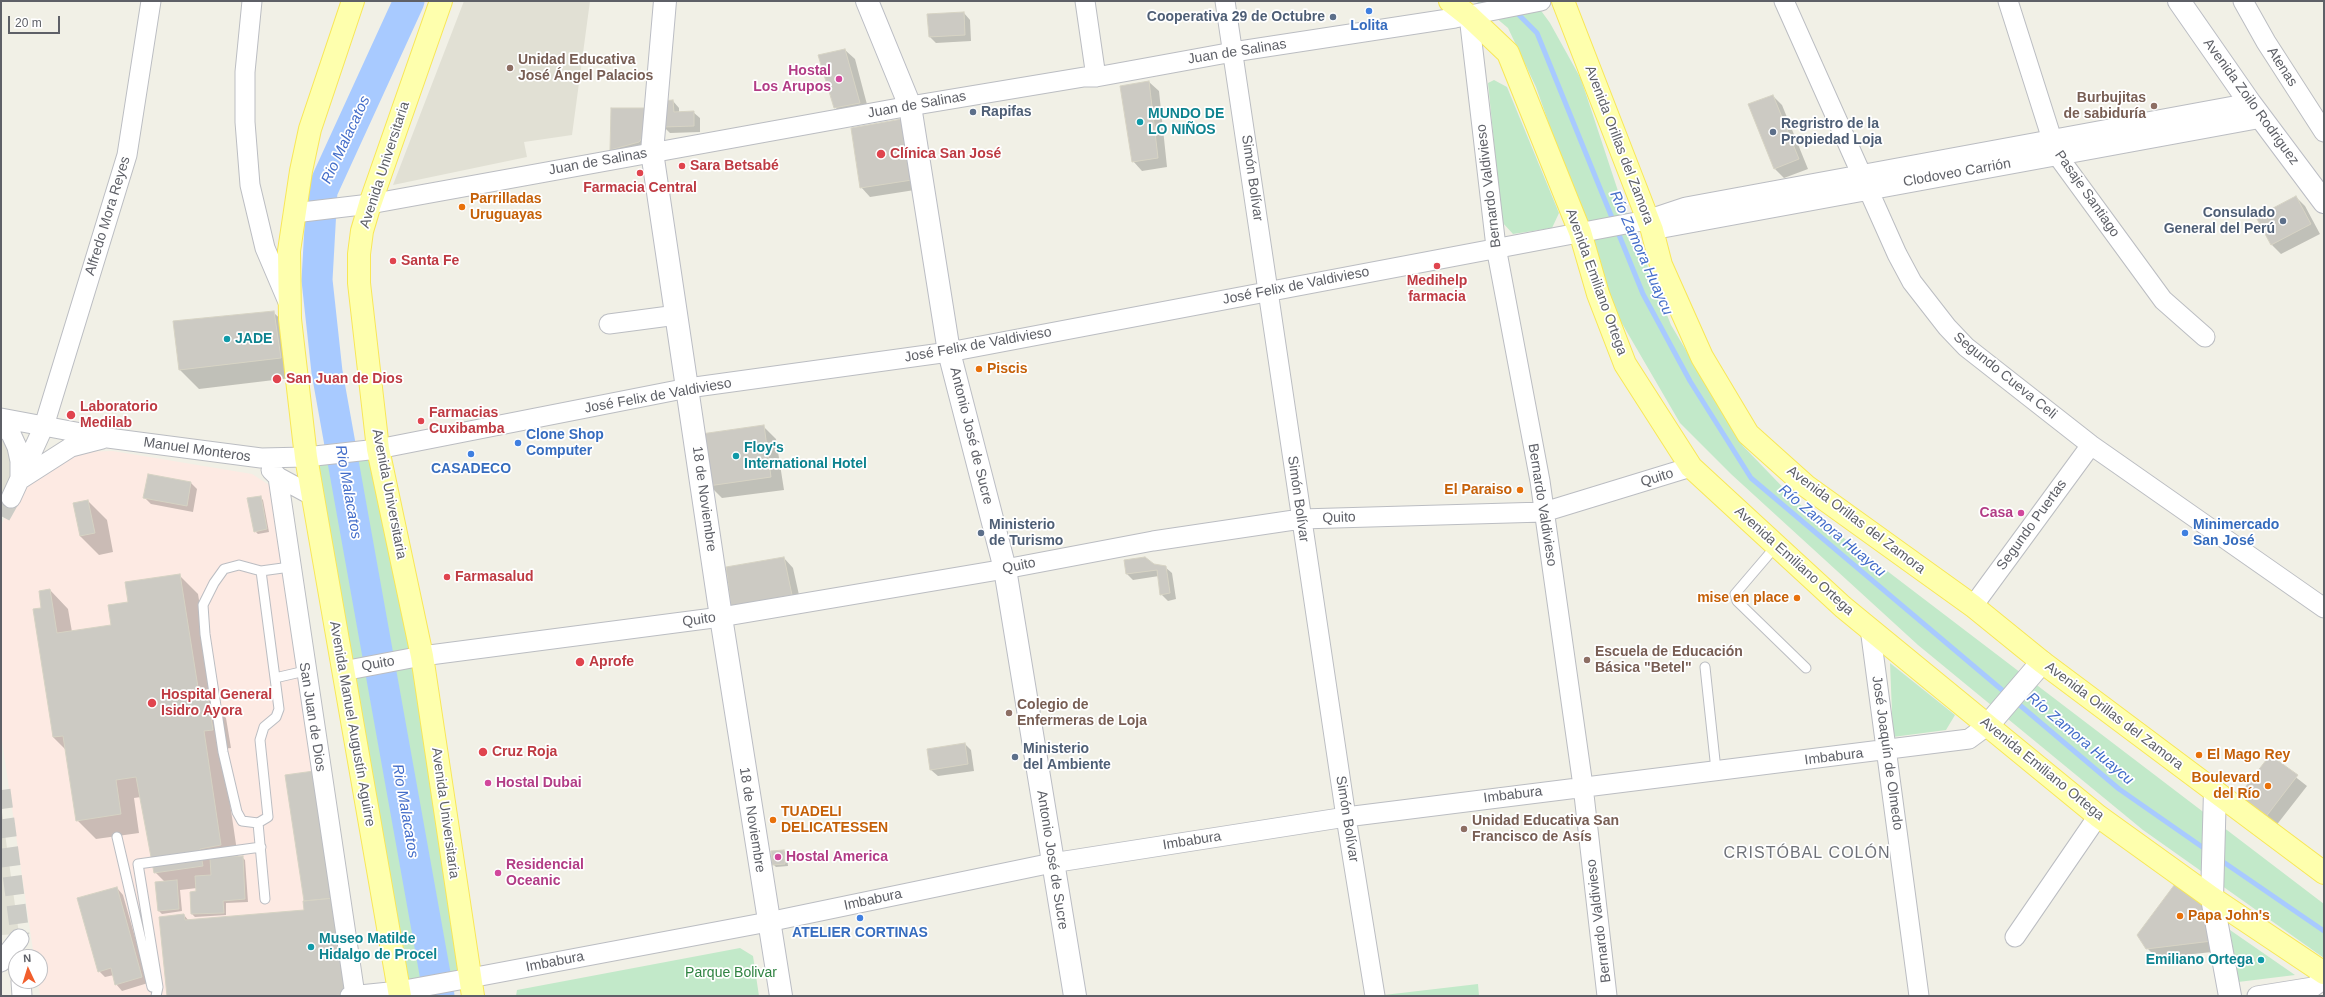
<!DOCTYPE html>
<meta charset="utf-8">
<style>
body{margin:0}
#map{position:relative;width:2325px;height:997px;overflow:hidden;background:#f1f0e6;font-family:Helvetica,sans-serif}
canvas{display:block}
.frame{position:absolute;inset:0;border:2px solid #5e6067;pointer-events:none}
.north{position:absolute;left:8px;top:949px;width:40px;height:40px;box-sizing:border-box;background:#fff;border:1px solid #bfbfc2;border-radius:50%;rotate:356deg;font-size:11px;font-weight:700;line-height:16px;text-align:center;color:#5e6067}
.north::after{content:'';display:block;margin:auto;width:14px;height:18px;background:#f15e2c;clip-path:polygon(50% 0,100% 100%,50% 72%,0 100%)}
.scale{position:absolute;left:8px;top:16px;width:52px;height:18px;box-sizing:border-box;border:2px solid #5e6067;border-top:0;padding-left:5px;font-size:12px;line-height:14px;white-space:nowrap;color:#5e6067;-webkit-text-stroke:3px #fff;paint-order:stroke}
</style>
<div id="map">
<canvas width="2325" height="997"></canvas>
<div class="frame"></div>
<div class="north">N</div>
<div class="scale">20 m</div>
</div>
<script>
const context = document.querySelector('canvas').getContext('2d');
context.lineJoin = 'round';
function fill(path, color) { context.fillStyle = color; context.fill(path, 'evenodd'); }
const poly = rows => new Path2D(rows.map(r => 'M' + r).join(''));
function strokePath(path, color, width, dash) { context.strokeStyle = color; context.lineWidth = width; context.lineCap = dash ? 'butt' : 'round'; context.setLineDash(dash || []); context.stroke(path); }
function label(font, color, halo, rows, align = 'center') {
  context.font = font + ' Helvetica,sans-serif'; context.lineWidth = 3.5; context.setLineDash([]); context.textBaseline = 'middle'; context.strokeStyle = halo; context.fillStyle = color; for (const [text, x, y, turn = 0] of rows) {
    context.save(); context.translate(x, y); context.rotate((+turn || 0) * Math.PI / 180); context.textAlign = isNaN(turn) ? turn : align; if (halo) context.strokeText(text, 0, 0); context.fillText(text, 0, 0); context.restore();
  }
}
fill(poly([
 [464,1,590,1,572,135,524,142,527,157,393,185],
 [1,439,9,448,15,478,1,505],
 [1,805,19,934,1,935]
]), '#e1e0d4');
fill(poly([
 [113,451,252,474,271,486,280,560,350,994,330,996,40,996,38,981,40,981,40,957,34,957,1,734,1,525,24,483,74,452]
]), '#fdeae3');
fill(poly([
 [1476,1,1534,1,1550,23,1581,79,1619,194,1671,325,1743,446,1798,503,2324,904,2324,958,2143,830,1918,645,1731,474,1680,423,1620,320,1591,244,1536,87,1508,28],
 [1494,80,1507,87,1559,213,1552,228,1513,234,1502,222,1488,83],
 [377,451,470,978,399,990,307,458],
 [1890,663,1955,715,1946,730,1893,737],
 [2230,930,2295,975,2238,982],
 [740,948,753,956,759,996,516,996,517,990],
 [1478,984,1479,996,1384,995]
]), '#c2e9c9');
fill(poly([
 [964,13,970,20,971,41,936,43,930,37],
 [845,50,855,59,869,112,844,117,835,107],
 [1149,82,1159,91,1167,167,1142,171,1133,161],
 [1773,96,1782,105,1808,169,1784,178,1775,169],
 [673,101,679,108,679,113,693,112,700,118,700,132,670,133,664,127],
 [612,109,656,149,624,163,611,150],
 [852,129,921,189,870,197,861,187],
 [2296,197,2305,206,2320,234,2281,254,2272,245,2257,217],
 [273,312,292,330,299,377,199,389,180,370],
 [763,426,776,439,784,490,722,498,709,485],
 [191,483,197,489,193,512,151,504,145,498],
 [260,497,263,500,269,532,258,534,255,531],
 [88,501,107,520,113,552,99,555,80,536],
 [784,558,793,568,801,604,741,615],
 [1165,567,1172,573,1176,599,1168,601,1161,594,1159,576,1133,580,1127,574],
 [179,575,198,594,217,709,226,718,231,748,222,749,238,858,242,857,245,860,248,902,226,903,226,915,195,917,192,914,191,893,197,892,197,888,180,890,182,911,162,914,159,911,165,882,155,872,141,797,134,798,139,833,96,839,77,820,66,750,53,737,42,608,50,590,68,609,72,632,112,626,129,602],
 [965,744,971,750,974,771,938,776,931,770],
 [2270,757,2307,786,2275,827,2248,807],
 [784,851,787,854,788,866,776,867,773,864],
 [2179,881,2221,951,2157,958,2147,948],
 [117,888,123,895,148,983,122,991,116,984,114,975,105,977,99,971],
 [184,915,189,921,361,996,168,996]
]), '#0003');
strokePath(poly([
 [1515,11,1537,33,1643,294,1690,381,1751,478,2008,695],
 [2015,701,2119,789,2208,851],
 [2219,859,2324,931]
]), '#a8caff', 5);
strokePath(poly([
 [409,1,322,191,317,280,327,372,439,996]
]), '#a8caff', 31);
const building = poly([
 [964,12,965,35,929,37,927,14,964,12],
 [845,49,860,103,834,108,818,55,845,49],
 [1149,81,1158,158,1132,162,1120,86,1149,81],
 [1773,95,1799,159,1774,169,1748,104,1773,95],
 [673,100,674,112,694,111,694,126,663,127,662,101,673,100],
 [611,108,646,108,644,136,639,142,610,150,611,108],
 [902,119,912,180,860,188,851,128,902,119],
 [2296,196,2311,224,2271,245,2256,217,2296,196],
 [274,311,281,358,179,370,173,321,274,311],
 [764,425,771,477,708,486,701,434,764,425],
 [148,474,191,482,187,506,143,498,148,474],
 [261,496,267,529,254,532,247,498,261,496],
 [88,500,95,533,80,536,73,503,88,500],
 [784,557,792,595,731,606,726,567,784,557],
 [1145,557,1154,564,1166,566,1170,593,1160,595,1157,570,1126,574,1124,560,1145,557],
 [180,574,200,700,208,698,213,730,204,731,221,845,200,849,203,866,154,873,136,777,116,780,121,814,76,821,63,736,53,737,33,609,41,608,39,591,50,589,57,633,111,625,108,605,128,602,125,582,180,574],
 [965,743,968,764,930,770,927,749,965,743],
 [2270,755,2298,775,2265,818,2237,798,2270,755],
 [314,771,334,898,304,901,285,775,314,771],
 [784,850,785,864,772,865,771,851,784,850],
 [243,856,245,899,223,901,224,913,191,914,190,892,196,891,195,876,211,875,210,858,243,856],
 [177,880,179,909,158,911,155,882,177,880],
 [2178,880,2205,896,2212,941,2146,949,2137,935,2178,880],
 [117,887,142,977,115,985,111,968,98,972,77,898,117,887],
 [334,898,350,994,330,996,167,996,159,917,184,914,185,920,304,910,303,901,334,898]
]);
fill(building, '#cccac3');
strokePath(building, '#d6d3c4', 1);
strokePath(poly([
 [1,516,11,498],
 [1,790,20,935]
]), '#ccccc6', 19, [19, 10]);
const lane = poly([
 [1776,546,1735,594,1737,601,1806,668],
 [1705,667,1716,770],
 [275,678,261,571,290,567],
 [258,823,242,821,237,812,223,752,205,634,203,605,214,583,224,569,239,565,261,571],
 [117,837,152,987],
 [265,899,258,823,268,817,260,740,264,727,276,717,279,709,275,678,305,671],
 [156,996,158,987,138,864,261,847]
]);
const street = poly([
 [252,1,245,72,245,122,250,185,265,248,288,302],
 [1085,1,1096,77],
 [1225,1,1346,817,1375,996],
 [1784,1,1897,254,1912,282,1947,327,1966,347,2091,445,2324,608],
 [2008,1,2057,155,2163,300,2205,337],
 [2243,1,2266,42,2324,132],
 [1469,16,1496,247,1540,481,1583,786,1607,996],
 [294,213,370,204,910,106,1084,77,1096,77,1233,52,1455,18,1541,1],
 [1652,230,2262,118],
 [609,324,677,315],
 [1,418,108,438,261,458,306,457,378,449,688,388,949,352,1647,220,1686,207,2250,103],
 [1,424,11,434,17,447,20,461,20,478],
 [271,470,278,477,313,496],
 [278,477,355,995],
 [21,479,71,447,102,439],
 [11,498,44,426,127,155,151,1],
 [1973,606,2091,445],
 [1870,628,1919,996],
 [343,671,422,656,721,617,1005,569,1153,541,1301,519,1544,512,1691,467],
 [2015,937,2098,816],
 [1,962,19,939],
 [21,981,22,996],
 [350,996,399,991,465,979,768,922,1052,863,1346,817,1969,739,1988,725],
 [2257,996,2313,987,2324,979]
]);
const secondary = poly([
 [665,1,652,152,721,617,781,996],
 [867,1,910,106,949,352,1005,569,1075,996],
 [2179,1,2250,103,2324,202],
 [1988,725,2042,662],
 [2215,791,2212,898,2230,996]
]);
const primary = poly([
 [353,1,310,129,301,171,289,251,290,319,306,457,400,996],
 [441,1,370,204,362,231,359,254,359,283,378,449,422,656,473,996],
 [1450,1,1469,16,1508,53,1580,232,1598,294,1625,364,1691,467,1843,607,2098,816,2212,898,2324,973],
 [1563,1,1652,230,1661,265,1702,357,1748,434,1806,486,1973,606,2042,662,2324,873]
]);
strokePath(lane, '#bbbdc2', 11);
strokePath(street, '#bbbdc2', 21);
strokePath(secondary, '#bbbdc4', 24);
strokePath(primary, '#f8e758', 24);
strokePath(lane, '#fff', 9);
strokePath(street, '#fff', 19);
strokePath(secondary, '#fff', 22);
strokePath(primary, '#feffad', 22);
for (const [x, y, r, color] of [
 [1369,11,4,"#3f7fe0"],
 [1333,17,4,"#5c6f8a"],
 [510,68,4,"#8d6e63"],
 [839,79,4,"#d1479c"],
 [2154,106,4,"#8d6e63"],
 [973,112,4,"#5c6f8a"],
 [1140,122,4,"#0f9aa8"],
 [1773,132,4,"#5c6f8a"],
 [881,154,5,"#e0444e"],
 [682,166,4,"#e0444e"],
 [640,173,4,"#e0444e"],
 [462,207,4,"#e8710a"],
 [2283,221,4,"#5c6f8a"],
 [393,261,4,"#e0444e"],
 [1437,266,4,"#e0444e"],
 [227,339,4,"#0f9aa8"],
 [979,369,4,"#e8710a"],
 [277,379,5,"#e0444e"],
 [71,415,5,"#e0444e"],
 [421,421,4,"#e0444e"],
 [518,443,4,"#3f7fe0"],
 [471,454,4,"#3f7fe0"],
 [736,456,4,"#0f9aa8"],
 [1520,490,4,"#e8710a"],
 [2021,513,4,"#d1479c"],
 [981,533,4,"#5c6f8a"],
 [2185,533,4,"#3f7fe0"],
 [447,577,4,"#e0444e"],
 [1797,598,4,"#e8710a"],
 [1587,660,4,"#8d6e63"],
 [580,662,5,"#e0444e"],
 [152,703,5,"#e0444e"],
 [1009,713,4,"#8d6e63"],
 [483,752,5,"#e0444e"],
 [2199,755,4,"#e8710a"],
 [1015,757,4,"#5c6f8a"],
 [488,783,4,"#d1479c"],
 [2268,786,4,"#e8710a"],
 [773,820,4,"#e8710a"],
 [1464,829,4,"#8d6e63"],
 [778,857,4,"#d1479c"],
 [498,873,4,"#d1479c"],
 [2180,916,4,"#e8710a"],
 [860,918,4,"#3f7fe0"],
 [311,947,4,"#0f9aa8"],
 [2261,960,4,"#0f9aa8"]
]) { const dot = new Path2D(); dot.arc(x, y, r, 0, 2 * Math.PI); context.fillStyle = color; context.fill(dot); strokePath(dot, '#fff', 1.5); }
label('bold 14px', '#4e5e75', '#fff', [
 ["Cooperativa 29 de Octubre",1325,17,"right"],
 ["Rapifas",981,112],
 ["Regristro de la",1781,124],
 ["Propiedad Loja",1781,140],
 ["Consulado",2275,213,"right"],
 ["General del Perú",2275,229,"right"],
 ["Ministerio",989,525],
 ["de Turismo",989,541],
 ["Ministerio",1023,749],
 ["del Ambiente",1023,765]
], 'left');
label('bold 14px', '#366cbe', '#fff', [
 ["Lolita",1369,26],
 ["Clone Shop",526,435,"left"],
 ["Computer",526,451,"left"],
 ["CASADECO",471,469],
 ["Minimercado",2193,525,"left"],
 ["San José",2193,541,"left"],
 ["ATELIER CORTINAS",860,933]
]);
label('14px', '#5e6067', '#fff', [
 ["Juan de Salinas",1237,52,-9],
 ["Atenas",2282,67,57],
 ["Avenida Zoilo Rodriguez",2251,102,54],
 ["Juan de Salinas",917,105,-10],
 ["Avenida Orillas del Zamora",1619,145,69],
 ["Juan de Salinas",598,162,-10],
 ["Avenida Universitaria",385,165,-72],
 ["Clodoveo Carrión",1957,173,-10],
 ["Simón Bolívar",1252,178,82],
 ["Bernardo Valdivieso",1489,186,-97],
 ["Pasaje Santiago",2087,194,55],
 ["Alfredo Mora Reyes",108,216,-73],
 ["Avenida Emiliano Ortega",1596,282,70],
 ["José Felix de Valdivieso",1296,286,-11],
 ["José Felix de Valdivieso",978,345,-10],
 ["Segundo Cueva Celi",2005,376,39],
 ["José Felix de Valdivieso",658,396,-10],
 ["Antonio José de Sucre",971,436,76],
 ["Manuel Monteros",197,450,8],
 ["Quito",1657,478,-17],
 ["Avenida Universitaria",389,494,79],
 ["18 de Noviembre",704,499,82],
 ["Simón Bolívar",1298,499,82],
 ["Bernardo Valdivieso",1542,505,81],
 ["Quito",1339,518,-2],
 ["Avenida Orillas del Zamora",1856,520,37],
 ["Segundo Puertas",2032,525,-54],
 ["Avenida Emiliano Ortega",1794,561,42],
 ["Quito",1019,566,-11],
 ["Quito",699,620,-8],
 ["Quito",378,664,-10],
 ["Avenida Orillas del Zamora",2114,716,37],
 ["San Juan de Dios",312,717,81],
 ["Avenida Manuel Augustín Aguirre",352,724,80],
 ["José Joaquín de Olmedo",1887,753,82],
 ["Imbabura",1834,757,-7],
 ["Avenida Emiliano Ortega",2042,769,39],
 ["Imbabura",1513,795,-7],
 ["Avenida Universitaria",445,813,82],
 ["Simón Bolívar",1347,819,81],
 ["18 de Noviembre",752,820,81],
 ["Imbabura",1192,841,-9],
 ["Antonio José de Sucre",1052,860,81],
 ["Imbabura",873,900,-12],
 ["Bernardo Valdivieso",1599,921,-97],
 ["Imbabura",555,962,-11]
]);
label('bold 14px', '#785e54', '#fff', [
 ["Unidad Educativa",518,60],
 ["José Ángel Palacios",518,76],
 ["Burbujitas",2146,98,"right"],
 ["de sabiduría",2146,114,"right"],
 ["Escuela de Educación",1595,652],
 ["Básica \"Betel\"",1595,668],
 ["Colegio de",1017,705],
 ["Enfermeras de Loja",1017,721],
 ["Unidad Educativa San",1472,821],
 ["Francisco de Asís",1472,837]
], 'left');
label('bold 14px', '#b23c85', '#fff', [
 ["Hostal",831,71,"right"],
 ["Los Arupos",831,87,"right"],
 ["Casa",2013,513,"right"],
 ["Hostal Dubai",496,783],
 ["Hostal America",786,857],
 ["Residencial",506,865],
 ["Oceanic",506,881]
], 'left');
label('bold 14px', '#0d838f', '#fff', [
 ["MUNDO DE",1148,114],
 ["LO NIÑOS",1148,130],
 ["JADE",235,339],
 ["Floy's",744,448],
 ["International Hotel",744,464],
 ["Museo Matilde",319,939],
 ["Hidalgo de Procel",319,955],
 ["Emiliano Ortega",2253,960,"right"]
], 'left');
label('bold 14px', '#be3a42', '#fff', [
 ["Clínica San José",890,154],
 ["Sara Betsabé",690,166],
 ["Farmacia Central",640,188,"center"],
 ["Santa Fe",401,261],
 ["Medihelp",1437,281,"center"],
 ["farmacia",1437,297,"center"],
 ["San Juan de Dios",286,379],
 ["Laboratorio",80,407],
 ["Medilab",80,423],
 ["Farmacias",429,413],
 ["Cuxibamba",429,429],
 ["Farmasalud",455,577],
 ["Aprofe",589,662],
 ["Hospital General",161,695],
 ["Isidro Ayora",161,711],
 ["Cruz Roja",492,752]
], 'left');
label('bold 14px', '#c56008', '#fff', [
 ["Parrilladas",470,199],
 ["Uruguayas",470,215],
 ["Piscis",987,369],
 ["El Paraiso",1512,490,"right"],
 ["mise en place",1789,598,"right"],
 ["El Mago Rey",2207,755],
 ["Boulevard",2260,778,"right"],
 ["del Río",2260,794,"right"],
 ["TUADELI",781,812],
 ["DELICATESSEN",781,828],
 ["Papa John's",2188,916]
], 'left');
label('14px', '#308342', '#fff', [
 ["Parque Bolivar",731,973]
]);
label('italic 15px', '#436dc9', '#fff', [
 ["Rio Malacatos",346,140,-65],
 ["Río Zamora Huaycu",1641,253,66],
 ["Rio Malacatos",348,492,80],
 ["Río Zamora Huaycu",1832,531,40],
 ["Río Zamora Huaycu",2080,739,40],
 ["Rio Malacatos",405,811,80]
]);
context.letterSpacing = '1px';
label('16px', '#6f7279', '#fff', [
 ["CRISTÓBAL COLÓN",1807,854]
]);
context.letterSpacing = '0px';
</script>
